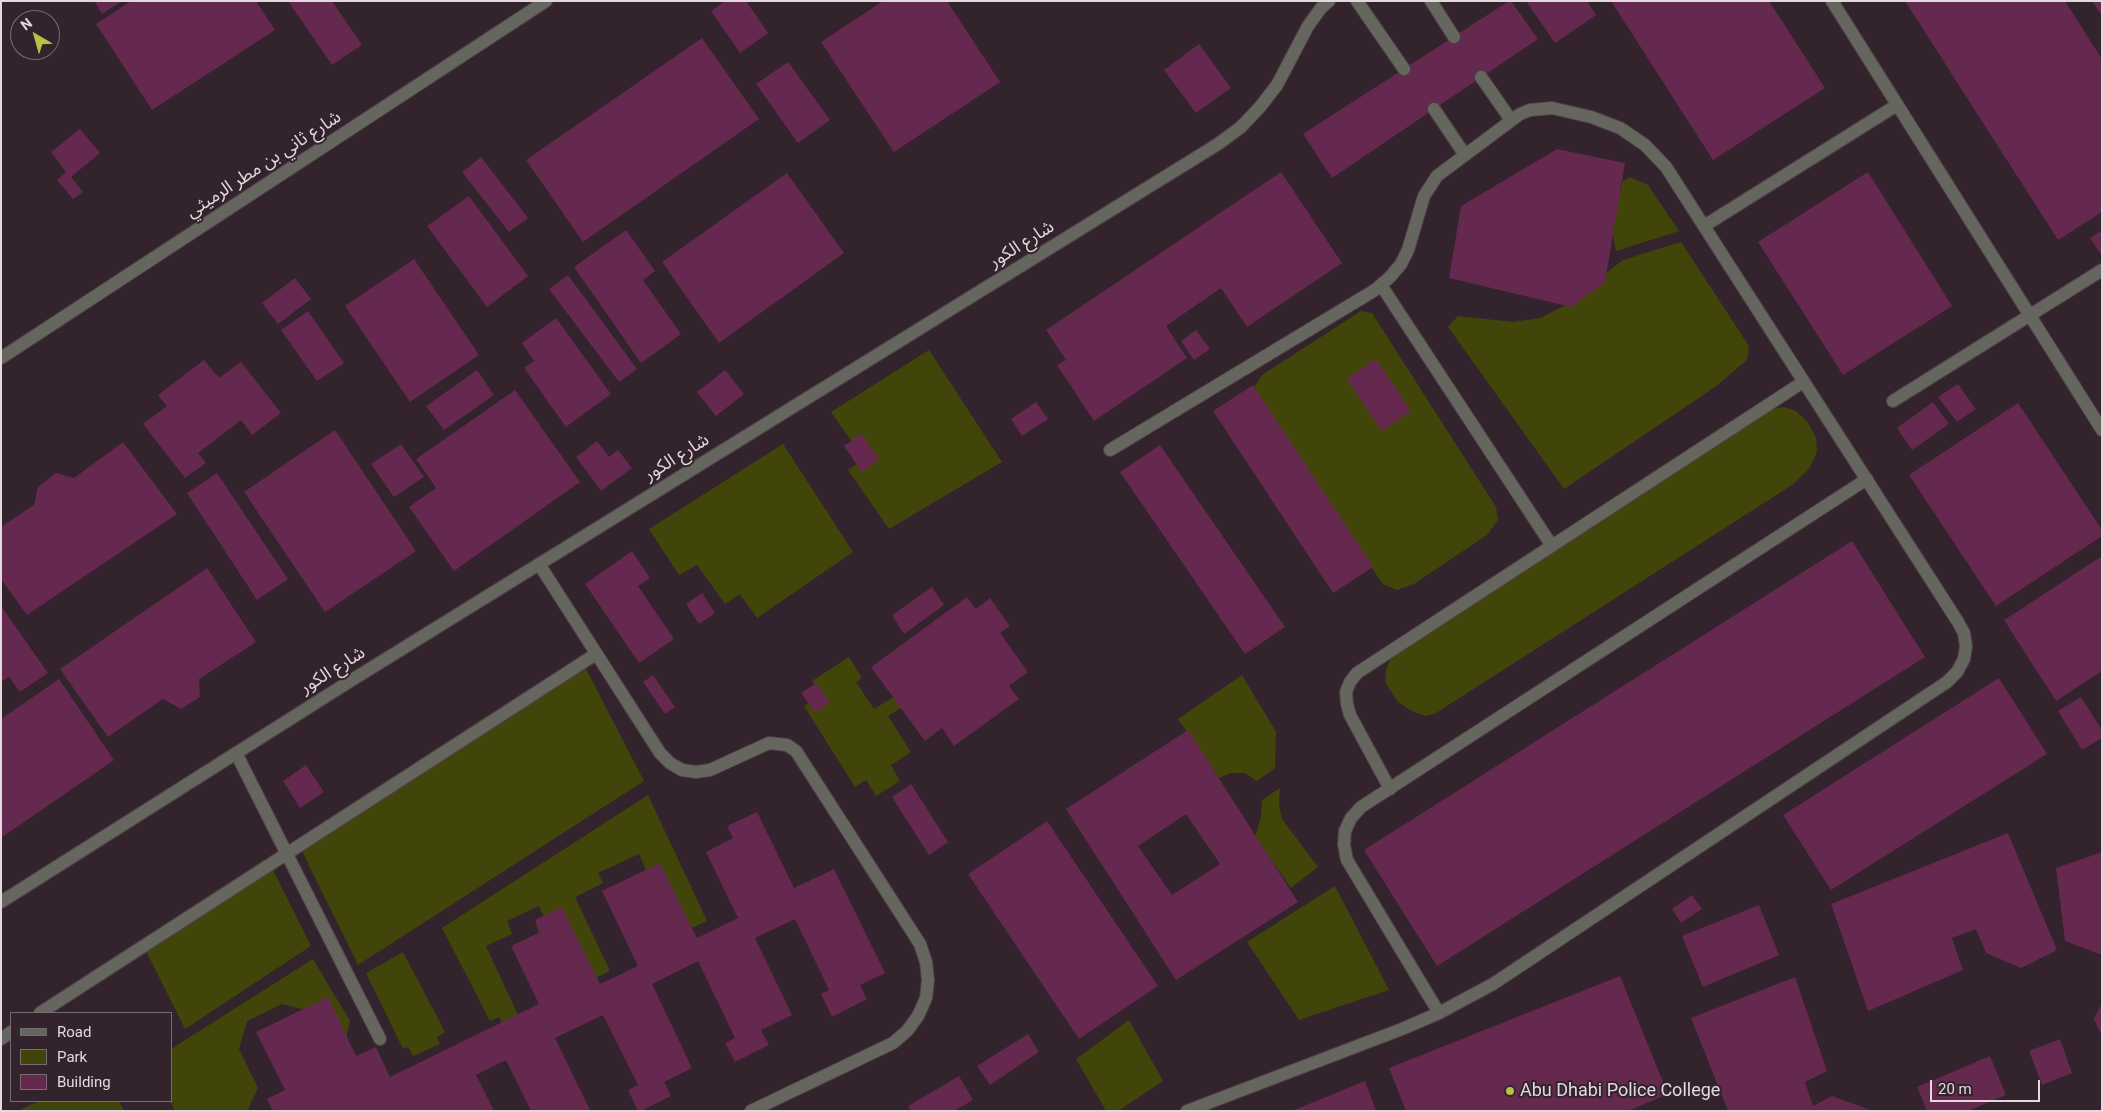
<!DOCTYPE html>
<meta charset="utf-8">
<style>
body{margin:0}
#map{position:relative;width:2103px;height:1112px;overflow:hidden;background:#33232c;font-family:Roboto,sans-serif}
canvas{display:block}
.frame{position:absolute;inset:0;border:2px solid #e3d8de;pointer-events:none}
.legend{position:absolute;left:10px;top:1012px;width:162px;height:90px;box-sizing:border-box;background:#33232c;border:1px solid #796b73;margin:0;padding:6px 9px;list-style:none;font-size:15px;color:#e3d8de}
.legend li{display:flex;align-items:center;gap:10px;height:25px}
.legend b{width:25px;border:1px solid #796b73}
.north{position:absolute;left:10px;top:10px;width:50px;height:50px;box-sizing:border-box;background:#33232c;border:1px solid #796b73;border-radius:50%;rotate:322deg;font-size:14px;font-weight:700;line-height:20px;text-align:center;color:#e3d8de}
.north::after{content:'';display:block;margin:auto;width:18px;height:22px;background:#b9c046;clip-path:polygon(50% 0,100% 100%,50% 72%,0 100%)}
.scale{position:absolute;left:1930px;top:1080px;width:110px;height:22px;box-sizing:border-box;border:2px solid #e3d8de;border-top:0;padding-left:6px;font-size:15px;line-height:18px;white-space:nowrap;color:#e3d8de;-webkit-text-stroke:4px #33232c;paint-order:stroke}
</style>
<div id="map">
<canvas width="2103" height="1112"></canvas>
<div class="frame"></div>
<ul class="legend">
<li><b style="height:6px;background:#65665d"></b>Road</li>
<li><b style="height:14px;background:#42450a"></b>Park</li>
<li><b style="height:14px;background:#65284e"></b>Building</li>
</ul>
<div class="north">N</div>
<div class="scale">20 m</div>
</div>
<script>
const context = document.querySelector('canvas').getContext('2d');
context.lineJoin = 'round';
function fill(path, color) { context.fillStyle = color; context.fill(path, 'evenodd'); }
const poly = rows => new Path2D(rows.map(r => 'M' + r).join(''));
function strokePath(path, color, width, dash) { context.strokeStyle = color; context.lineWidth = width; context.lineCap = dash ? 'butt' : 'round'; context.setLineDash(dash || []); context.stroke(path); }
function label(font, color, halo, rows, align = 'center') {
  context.font = font + ' Roboto,"Noto Sans Arabic",sans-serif'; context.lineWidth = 4; context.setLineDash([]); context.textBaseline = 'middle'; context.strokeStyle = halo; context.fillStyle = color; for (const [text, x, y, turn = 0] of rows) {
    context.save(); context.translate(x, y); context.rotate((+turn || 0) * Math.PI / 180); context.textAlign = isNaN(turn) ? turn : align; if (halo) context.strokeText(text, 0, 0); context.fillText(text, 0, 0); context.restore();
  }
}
fill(poly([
 [1630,177,1648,185,1679,231,1616,251,1613,235,1615,210,1623,181],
 [1681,242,1749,346,1747,360,1715,387,1564,489,1448,327,1458,316,1513,322,1540,318,1564,306,1623,260],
 [1361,311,1372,313,1496,507,1498,520,1487,535,1414,584,1397,590,1383,584,1256,403,1253,389,1262,375],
 [929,350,1002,462,889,529,848,470,864,459,831,412],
 [1785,407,1796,411,1807,421,1816,437,1817,452,1809,469,1792,485,1436,713,1426,716,1412,711,1398,702,1385,682,1386,670,1391,657,1771,409],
 [783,444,853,552,757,618,740,594,725,604,697,565,679,575,649,529],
 [849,657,862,678,856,682,874,709,916,683,923,694,888,716,911,752,891,765,900,781,876,796,866,780,855,787,804,706,821,695,812,681],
 [584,665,644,781,358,965,301,849],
 [1242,675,1276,732,1275,768,1257,781,1245,773,1231,773,1219,778,1178,719],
 [1280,788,1279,804,1282,819,1318,867,1291,888,1255,837,1261,817,1262,800],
 [648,795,707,921,675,936,639,854,598,873,603,883,575,897,610,971,574,988,571,1002,536,926,546,921,539,906,507,921,512,934,486,946,523,1026,507,1034,499,1017,490,1021,442,928],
 [272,868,311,946,185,1029,146,951],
 [1335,886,1389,990,1299,1020,1247,942],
 [403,952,445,1032,437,1037,440,1044,413,1056,408,1047,403,1049,366,973],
 [313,959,350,1021,344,1046,309,1011,282,1004,247,1021,239,1049,258,1088,248,1109,249,1111,175,1111,170,1101,171,1049],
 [1129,1020,1163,1081,1118,1111,1106,1111,1076,1059],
 [39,1101,119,1101,124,1111,18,1111]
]), '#42450a');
fill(poly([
 [94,1,122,1,102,14],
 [131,1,256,1,275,30,152,110,96,24],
 [288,1,332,1,362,45,332,65],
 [725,1,746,1,768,33,740,53,711,11],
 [883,1,947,1,1000,82,894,152,821,42],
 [1509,1,1511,1,1538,39,1332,178,1303,134],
 [1526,1,1587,1,1596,15,1555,43],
 [1611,1,1769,1,1825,88,1713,160],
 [1905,1,2065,1,2102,59,2102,212,2058,240],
 [2092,1,2102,1,2102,16],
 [702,38,759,119,583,242,526,160],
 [1199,44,1231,88,1196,113,1164,70],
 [788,62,830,120,798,143,756,84],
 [80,129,100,153,71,177,83,192,73,199,57,180,66,172,51,152],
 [1557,149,1625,163,1605,282,1571,307,1449,278,1461,206],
 [481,157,528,218,509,232,462,172],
 [1281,172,1342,263,1247,327,1221,288,1166,326,1187,358,1094,421,1057,365,1066,360,1046,330],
 [1868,172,1952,306,1843,375,1758,242],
 [787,173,844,253,719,343,662,262],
 [469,196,528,276,487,307,427,226],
 [626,230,655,271,643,280,681,334,641,363,574,267],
 [2102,230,2102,256,2090,238],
 [414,259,479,355,410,402,345,306],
 [568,275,637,369,619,382,549,289],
 [295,278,311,299,278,324,262,303],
 [308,311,344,363,317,381,281,330],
 [556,318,611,394,566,427,524,368,534,361,522,343],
 [1196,330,1210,349,1194,360,1181,341],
 [1376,359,1411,411,1382,431,1347,379],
 [204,360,219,378,241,362,281,413,252,435,241,420,198,453,206,463,185,478,143,424,167,406,158,395],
 [477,370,494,395,444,430,426,406],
 [725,370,744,394,716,416,697,392],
 [1958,384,1976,409,1957,422,1938,397],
 [1253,385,1373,567,1333,593,1213,411],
 [515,390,580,482,454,571,409,507,436,488,416,459],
 [1036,402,1048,419,1022,436,1011,419],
 [1933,402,1949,424,1912,450,1897,428],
 [2018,403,2102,530,2102,536,1996,606,1909,475],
 [335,430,416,551,325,612,244,492],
 [861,434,879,459,862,472,844,446],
 [597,441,609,457,618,450,632,468,601,491,576,457],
 [123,442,177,514,27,615,1,579,1,527,34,505,38,487,56,473,74,478],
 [401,444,424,477,394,497,371,464],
 [1160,445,1285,627,1245,654,1120,472],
 [217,473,288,579,257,600,187,493],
 [1852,541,1925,657,1437,966,1364,850],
 [632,551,650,578,638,586,674,639,639,663,585,584],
 [2102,556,2102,671,2056,701,2004,620],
 [207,568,256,642,199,679,200,697,181,709,163,699,108,737,60,669],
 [932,587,944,605,904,634,892,615],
 [702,593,715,613,699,624,686,604],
 [967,597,976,609,990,598,1010,626,1000,633,1028,672,1009,686,1019,699,954,746,942,728,925,741,871,667],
 [1,606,48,673,20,692,9,677,1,682],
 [653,675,675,707,665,714,643,682],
 [1999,678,2047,754,1831,890,1783,815],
 [59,679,114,760,1,838,1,719],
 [816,683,830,702,815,713,801,693],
 [2081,697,2102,730,2102,738,2082,750,2058,711],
 [1188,730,1298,902,1176,980,1066,809],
 [1186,814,1220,864,1172,895,1138,846],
 [306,765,324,792,300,808,283,781],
 [911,784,948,842,929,855,892,797],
 [757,812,794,888,834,869,885,973,860,985,867,999,832,1017,821,994,829,990,795,919,755,938,792,1015,761,1030,769,1045,735,1062,725,1043,735,1038,698,961,652,984,692,1068,664,1082,671,1096,641,1111,638,1111,628,1090,638,1085,603,1015,555,1038,590,1110,589,1111,531,1111,506,1060,476,1075,494,1111,273,1111,267,1099,285,1090,256,1032,328,997,356,1056,376,1047,390,1077,539,1004,511,946,540,932,535,920,562,907,600,984,638,966,602,891,660,863,697,938,738,918,706,852,733,838,727,826],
 [1047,821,1158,986,1079,1039,968,874],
 [2008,833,2057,950,2021,968,1986,953,1976,929,1952,938,1963,970,1868,1011,1831,904],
 [2102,852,2102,955,2065,941,2056,868],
 [1692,895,1702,909,1681,923,1672,909],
 [1759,905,1779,955,1703,987,1682,936],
 [1620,976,1668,1094,1628,1111,1406,1111,1389,1068],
 [1795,977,1827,1071,1805,1082,1813,1106,1832,1096,1873,1111,1728,1111,1691,1018],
 [2102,1003,2102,1037,2094,1019],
 [1028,1034,1039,1052,990,1085,977,1066],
 [2060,1039,2072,1073,2042,1085,2029,1051],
 [1990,1056,2006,1095,1968,1111,1927,1111,1917,1087],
 [959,1076,973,1100,954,1111,911,1111,908,1106],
 [1365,1081,1376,1111,1292,1111]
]), '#65284e');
const service = poly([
 [1357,1,1404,69],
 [1431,1,1454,37],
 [1832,1,2102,430],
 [1481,77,1511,120],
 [1434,109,1465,155],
 [1704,226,1897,105],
 [1381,285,1552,546],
 [1893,401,2102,270],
 [1110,450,1375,290,1390,277,1401,264,1408,250,1424,196,1437,176,1520,114,1530,110,1552,108,1591,117,1620,128,1645,145,1666,167,1958,622,1964,633,1966,646,1964,659,1957,672,1947,682,1493,984,1439,1013,1402,1029,1187,1111],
 [539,564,660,753,670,763,682,770,696,772,710,770,769,743,787,745,796,751,920,944,926,962,928,980,926,998,918,1016,907,1031,893,1043,751,1111],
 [236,753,380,1039],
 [1390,789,1350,715,1347,704,1346,692,1350,682,1357,673,1803,382],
 [40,1013,596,654],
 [1439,1013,1347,860,1344,845,1345,831,1351,818,1361,807,1867,479],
 [1,1039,11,1032]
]);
const minor = poly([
 [1,902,347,683,1218,144,1241,127,1260,107,1277,85,1308,26,1321,8,1329,1]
]);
const tertiary = poly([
 [1,358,546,1]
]);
strokePath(service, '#4f4048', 14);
strokePath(minor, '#4f4048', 14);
strokePath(tertiary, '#4f4048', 14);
strokePath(service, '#65665d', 12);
strokePath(minor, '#65665d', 12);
strokePath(tertiary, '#65665d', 12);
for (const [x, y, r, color] of [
 [1510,1091,5,"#b9c046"]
]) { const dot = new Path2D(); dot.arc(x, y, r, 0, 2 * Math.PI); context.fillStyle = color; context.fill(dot); strokePath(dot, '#33232c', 2); }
label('18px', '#e3d8de', '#33232c', [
 ["شارع ثاني بن مطر الرميثي",264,165,-33],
 ["شارع الكور",1022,245,-32],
 ["شارع الكور",677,458,-32],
 ["شارع الكور",333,671,-32]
]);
label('18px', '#e3d8de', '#33232c', [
 ["Abu Dhabi Police College",1520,1091]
], 'left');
</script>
